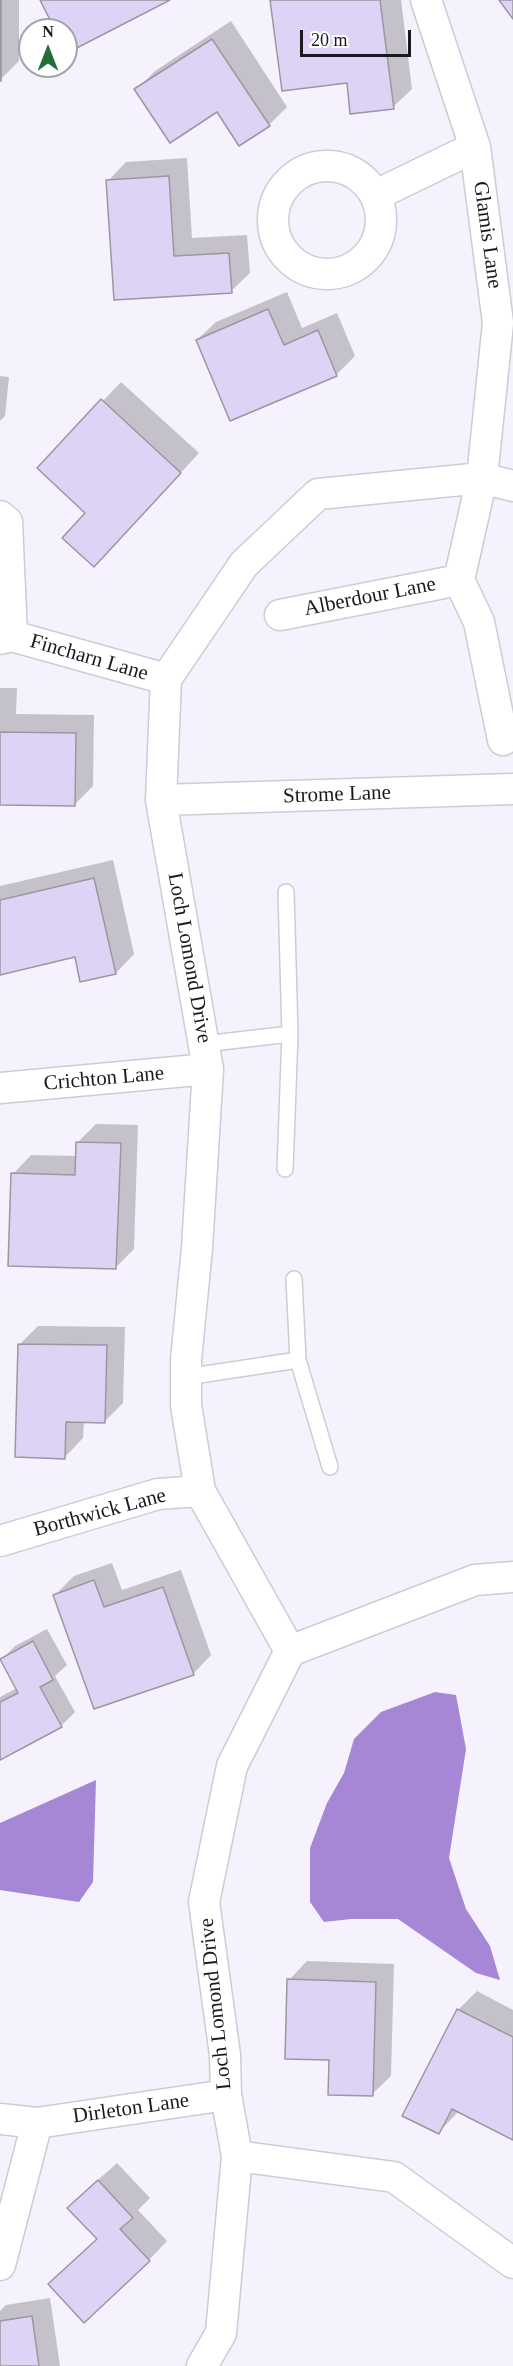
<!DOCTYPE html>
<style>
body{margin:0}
#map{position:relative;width:513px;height:2366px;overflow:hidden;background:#f6f2fd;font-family:Georgia,serif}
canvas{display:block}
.north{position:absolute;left:18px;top:18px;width:60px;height:60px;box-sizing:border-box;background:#fff;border:2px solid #a3a3a5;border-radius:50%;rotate:0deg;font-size:16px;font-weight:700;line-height:24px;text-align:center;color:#1a191d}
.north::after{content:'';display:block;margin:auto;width:21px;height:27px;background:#246e3b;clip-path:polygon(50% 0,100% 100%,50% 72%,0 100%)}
.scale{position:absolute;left:300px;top:30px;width:111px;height:27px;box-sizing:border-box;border:3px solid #1a191d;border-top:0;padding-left:8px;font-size:18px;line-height:21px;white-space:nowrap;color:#1a191d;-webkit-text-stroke:4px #fff;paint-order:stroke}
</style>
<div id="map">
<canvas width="513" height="2366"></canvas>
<div class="north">N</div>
<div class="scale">20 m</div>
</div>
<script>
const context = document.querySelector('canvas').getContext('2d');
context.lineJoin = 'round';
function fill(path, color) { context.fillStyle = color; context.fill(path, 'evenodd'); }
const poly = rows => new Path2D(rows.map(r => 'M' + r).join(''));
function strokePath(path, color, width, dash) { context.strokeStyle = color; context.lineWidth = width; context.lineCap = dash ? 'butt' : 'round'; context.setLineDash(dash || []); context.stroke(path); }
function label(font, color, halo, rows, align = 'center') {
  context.font = font + ' Georgia,serif'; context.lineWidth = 4.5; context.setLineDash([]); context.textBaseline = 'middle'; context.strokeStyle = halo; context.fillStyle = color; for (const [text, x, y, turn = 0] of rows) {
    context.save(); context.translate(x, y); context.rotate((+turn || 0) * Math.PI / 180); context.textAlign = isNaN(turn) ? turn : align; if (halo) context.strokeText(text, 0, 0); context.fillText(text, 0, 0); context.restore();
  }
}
fill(poly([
 [435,1692,456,1695,466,1749,449,1858,466,1909,490,1946,500,1980,476,1973,398,1919,351,1919,324,1922,310,1902,310,1848,327,1803,344,1773,354,1739,381,1712],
 [96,1780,93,1882,79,1902,0,1890,0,1823]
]), '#a587d6');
fill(poly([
 [0,0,19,0,19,61,1,79],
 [272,0,401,0,412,89,393,107,348,81],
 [231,21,287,107,269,125,136,90,155,71],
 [187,158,192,238,247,235,250,273,231,291,115,299,108,181,126,162],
 [287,292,302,328,337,313,355,356,337,374,231,419,197,340,216,322],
 [0,376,9,377,5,416,0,421],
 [121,382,199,453,112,547,87,513,39,468],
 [0,688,17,688,16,714,94,715,93,786,75,804,0,803],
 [113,860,134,954,116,973,81,980,76,955,0,973,0,886],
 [96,1124,138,1125,134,1249,116,1267,13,1174,31,1155,77,1156,77,1143],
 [38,1326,125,1327,123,1403,104,1422,84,1421,83,1438,65,1457,20,1344],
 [112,1563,122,1590,181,1570,211,1655,193,1674,55,1595,74,1576],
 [47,1629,67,1665,55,1676,75,1712,61,1726,0,1758,0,1697,17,1688,1,1660,15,1646],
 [307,1961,394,1964,391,2076,372,2094,331,2058,289,1980],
 [477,1991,513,2010,513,2138,459,2111,439,2132,404,2115,458,2010],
 [117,2163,150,2198,138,2210,167,2241,149,2260,98,2239,88,2189],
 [50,2298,60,2366,0,2366,0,2311,6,2305]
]), '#0003');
const building = poly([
 [0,0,1,0,1,81,0,81,0,0],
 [40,0,170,0,67,53,66,30,55,30,40,0],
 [270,0,380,0,394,109,350,114,347,83,282,91,270,0],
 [499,0,513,0,513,19,499,0],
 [212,39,270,126,239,146,217,112,170,143,134,89,212,39],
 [169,176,174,256,229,253,232,293,114,300,106,180,169,176],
 [268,309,284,345,318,330,337,376,230,421,196,340,268,309],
 [101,399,181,473,94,567,62,538,85,513,37,468,101,399],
 [0,732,76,733,75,806,0,805,0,732],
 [94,878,116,974,80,982,75,957,0,975,0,900,94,878],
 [76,1142,121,1143,116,1269,8,1266,11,1173,75,1175,76,1142],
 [18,1344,107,1345,105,1423,66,1422,65,1459,15,1457,18,1344],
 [94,1580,104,1607,163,1587,194,1675,94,1709,53,1595,94,1580],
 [33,1641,53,1680,40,1687,62,1727,0,1760,0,1702,18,1693,0,1659,33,1641],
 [287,1979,376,1982,373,2096,328,2095,329,2060,285,2059,287,1979],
 [457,2009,513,2037,513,2140,452,2109,439,2134,402,2116,457,2009],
 [98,2180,133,2218,120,2229,150,2261,84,2323,48,2284,97,2239,67,2208,98,2180],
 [32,2316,39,2366,0,2366,0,2321,32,2316]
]);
fill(building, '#ded3f5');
strokePath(building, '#9a97a1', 1.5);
const service = poly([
 [204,1044,290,1034,286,892],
 [285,1169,290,1034],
 [298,1360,330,1467],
 [186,1377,298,1360,294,1279]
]);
const minor = poly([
 '273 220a54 54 0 1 1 108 0a54 54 0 1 1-108 0Z',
 [376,195,475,147],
 [0,516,7,522,12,636],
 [459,580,479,622,503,740],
 [280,615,459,580,482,478,498,323,475,147,426,0],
 [0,639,12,636,166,679],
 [161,800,513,789],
 [0,1088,208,1069],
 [0,1541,158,1494,200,1491],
 [290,1651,200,1491,186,1405,186,1360,197,1248,208,1069,161,800,166,679,244,564,318,494,482,478,513,486],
 [0,2119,37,2123,226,2095],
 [237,2156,394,2177,513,2263],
 [0,2265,37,2123],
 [202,2366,221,2333,237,2156,226,2095,225,2055,204,1902,232,1766,290,1651,475,1580,513,1577]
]);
strokePath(service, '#cecbd5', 18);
strokePath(minor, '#cecbd5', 33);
strokePath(service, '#fff', 15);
strokePath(minor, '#fff', 30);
label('21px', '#1a191d', '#fff', [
 ["Glamis Lane",487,235,82],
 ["Alberdour Lane",370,597,-11],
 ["Fincharn Lane",89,658,16],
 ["Strome Lane",337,795,-2],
 ["Loch Lomond Drive",189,958,80],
 ["Crichton Lane",104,1079,-5],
 ["Borthwick Lane",100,1513,-15],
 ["Loch Lomond Drive",216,2004,-96],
 ["Dirleton Lane",131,2109,-8]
]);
</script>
